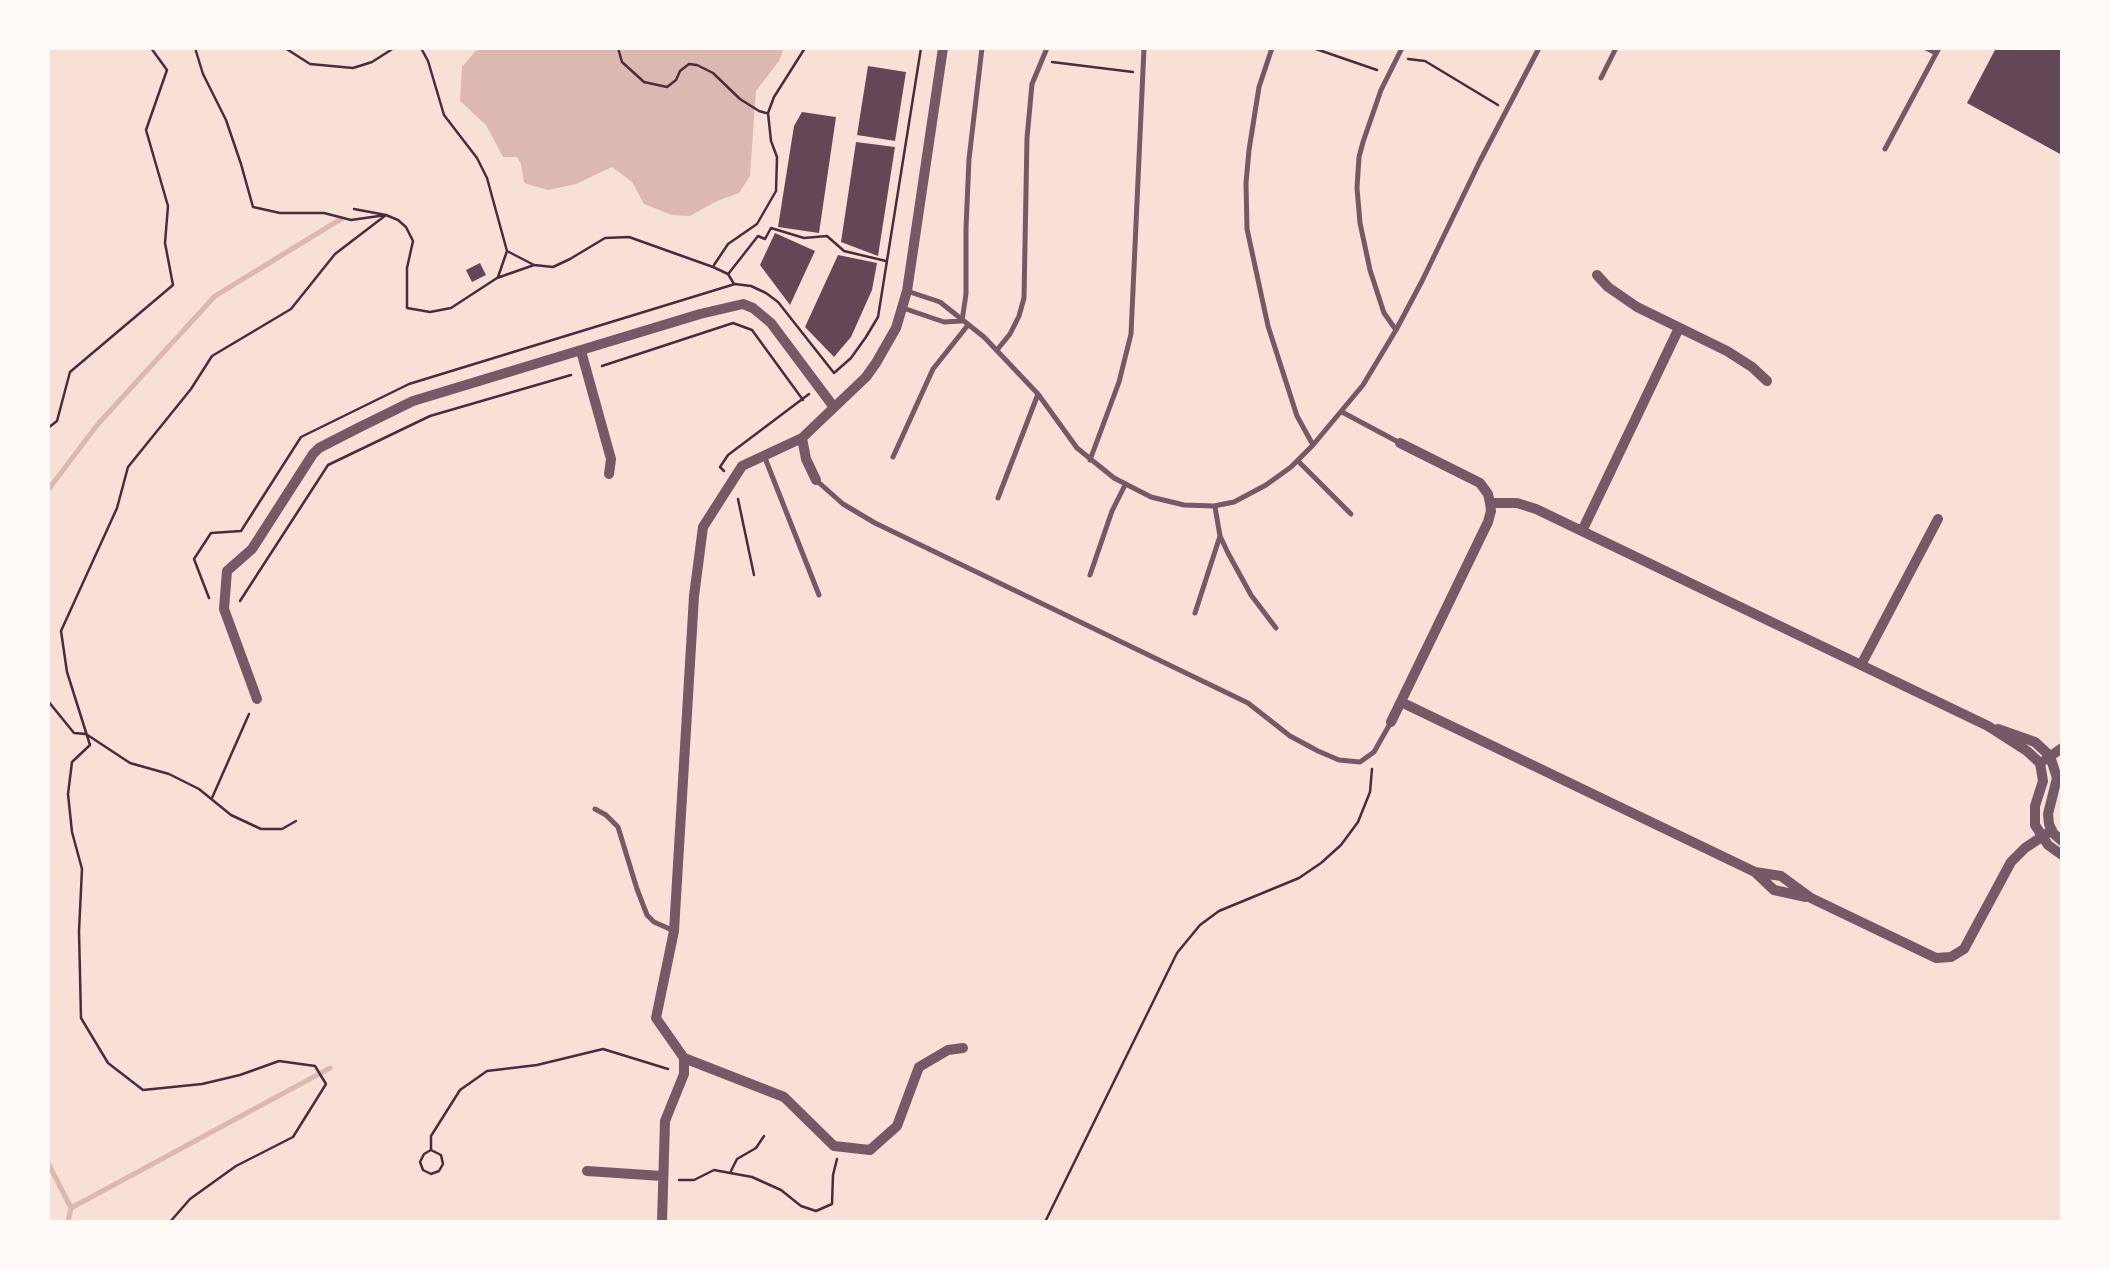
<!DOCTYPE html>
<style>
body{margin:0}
#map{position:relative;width:2110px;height:1270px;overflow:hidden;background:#f7e1d7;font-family:Barlow,sans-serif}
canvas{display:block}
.frame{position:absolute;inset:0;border:50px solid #fffaf5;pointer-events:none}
</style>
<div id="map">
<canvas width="2110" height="1270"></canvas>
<div class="frame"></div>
</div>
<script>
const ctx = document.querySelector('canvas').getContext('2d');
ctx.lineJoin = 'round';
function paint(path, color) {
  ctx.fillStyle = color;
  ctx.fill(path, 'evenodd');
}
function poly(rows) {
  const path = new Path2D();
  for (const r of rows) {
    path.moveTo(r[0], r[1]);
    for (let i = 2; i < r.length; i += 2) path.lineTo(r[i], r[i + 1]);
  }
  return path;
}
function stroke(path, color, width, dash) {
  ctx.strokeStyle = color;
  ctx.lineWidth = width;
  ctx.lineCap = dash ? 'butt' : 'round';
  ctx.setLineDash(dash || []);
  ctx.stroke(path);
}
paint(poly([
 [478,48,784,48,779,61,756,91,750,176,739,193,717,201,690,216,672,215,644,204,632,182,612,167,576,184,548,190,524,183,521,164,517,157,503,157,486,125,460,101,462,67]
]), '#dcb8b0');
stroke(poly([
 [48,490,98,424,215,296,341,219],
 [48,1163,71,1208,68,1222],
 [71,1208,330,1068]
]), '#dcb8b0', 5);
paint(poly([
 [1996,48,2058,48,2062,50,2062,155,1967,103],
 [868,66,906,72,895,141,857,135],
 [802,112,836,117,819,233,778,227,794,126],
 [856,142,895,147,878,256,841,242],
 [775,233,815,251,790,305,760,265],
 [838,255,877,263,872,290,851,337,834,357,805,327],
 [480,263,486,275,472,282,466,270]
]), '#644757');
stroke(poly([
 [285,48,310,64,353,68,372,62,394,48],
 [421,48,428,61,444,115,477,158,487,178,507,251],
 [618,48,622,62,644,82,667,87,676,80,680,71,689,64,697,65,713,73,740,99,759,111,766,113],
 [1313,48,1377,70],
 [1408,59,1425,61,1498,105],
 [1052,62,1133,72],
 [354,209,386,215,398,220,406,227,413,241,407,268,407,308,430,312,451,308,497,278,534,265,553,267,570,259,605,238,629,237,713,267,728,274,734,284],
 [714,265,728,244,757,224,776,191,777,157,771,141,768,113,774,97,805,48],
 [729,273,758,236,765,239,771,228,804,238,827,236,844,251,886,261],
 [498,277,507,251,534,265],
 [602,366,733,323,752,330,803,400],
 [834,373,851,358,866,337,878,317,921,48],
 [48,428,57,421,70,372,173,285,165,243,168,206,146,130,167,70,151,48],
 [724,471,720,467,728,455,809,394],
 [738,499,754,575],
 [209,598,194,559,211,533,241,531,301,437,409,384,735,284,751,286,766,293,778,302,834,373],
 [240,601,328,465,430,416,571,375],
 [48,701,74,733,86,734,130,763,169,774,199,789,231,815,261,829,282,829,296,821],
 [212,798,249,714],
 [431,1150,441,1155,443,1164,439,1171,431,1174,423,1170,420,1162,424,1154,431,1150,431,1136,460,1090,487,1071,537,1065,603,1049,668,1069],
 [731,1171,737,1159,756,1148,764,1136],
 [679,1180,694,1180,714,1170,752,1177,781,1190,801,1206,816,1211,832,1204,833,1175,837,1159],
 [170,1222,190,1199,236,1166,293,1137,326,1084,315,1066,279,1061,240,1075,202,1084,143,1090,108,1063,81,1018,79,931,82,869,72,832,68,794,72,762,90,745,67,672,61,631,117,508,128,467,191,389,212,356,291,309,335,254,386,215,351,220,324,213,280,213,253,207,241,164,226,120,203,74,195,48],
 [1045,1222,1177,953,1200,925,1219,911,1299,878,1321,863,1341,845,1358,822,1370,792,1372,769]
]), '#4a2c40', 2.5);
stroke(poly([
 [1272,48,1259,87,1249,150,1246,183,1247,229,1268,326,1297,416,1313,445],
 [1926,48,1936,53],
 [1601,78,1616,48],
 [1885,149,1939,48],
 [907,291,940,302,984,337,1038,394,1077,448,1114,478,1151,497,1184,505,1214,506,1234,502,1266,485,1291,467,1313,445,1363,385,1396,330,1422,281,1480,161,1539,48],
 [903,308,944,322,962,321],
 [962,321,966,294,966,228,969,159,982,48],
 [1396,330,1384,313,1370,270,1360,223,1357,188,1359,157,1363,142,1381,90,1402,48],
 [997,350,1010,334,1019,316,1024,298,1027,138,1032,84,1047,48],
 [1342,412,1400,443],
 [893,457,933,369,968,325],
 [765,458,819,595],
 [1090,460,1119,382,1131,334,1144,48],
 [1298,461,1351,514],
 [816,480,843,504,875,523,1248,703,1290,736,1318,751,1339,760,1360,762,1374,752,1391,722],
 [998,498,1038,394],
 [1215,507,1220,536,1228,553,1251,595,1276,628],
 [1090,575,1112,511,1125,485],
 [1195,613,1220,536],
 [595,809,606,815,618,827,637,889,647,915,654,922,672,930]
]), '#755966', 5);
stroke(poly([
 [1597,275,1608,287,1637,307,1727,351,1752,367,1767,381],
 [581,351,611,459,609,474],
 [802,438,866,377,876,363,896,328,907,291,943,48],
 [1400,443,1480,483,1488,494,1490,503,1517,503,1536,509,1988,726,2027,751,2040,763,2043,781,2035,806,2035,825,2048,845,2062,855],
 [1582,531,1679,328],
 [1861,665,1938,519],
 [257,699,224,609,227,571,252,549,313,454,319,448,358,428,413,401,700,314,743,304,753,308,771,323,833,406],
 [1401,702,1755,872,1781,876,1811,898,1936,958,1951,957,1964,949,2011,862,2025,848,2052,830],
 [1391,722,1488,522,1491,511,1490,503],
 [1998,729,2035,742,2050,756,2057,778,2048,814,2049,824,2053,833,2062,841],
 [2045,760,2062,748],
 [1756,873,1774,890,1806,897],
 [684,1058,656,1018,674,931,694,596,703,527,742,466,802,438,806,459,816,480],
 [684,1058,784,1097,834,1146,870,1150,897,1126,919,1067,948,1050,963,1048],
 [587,1171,662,1176],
 [662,1222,665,1121,684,1074,684,1058]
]), '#755966', 10);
</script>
